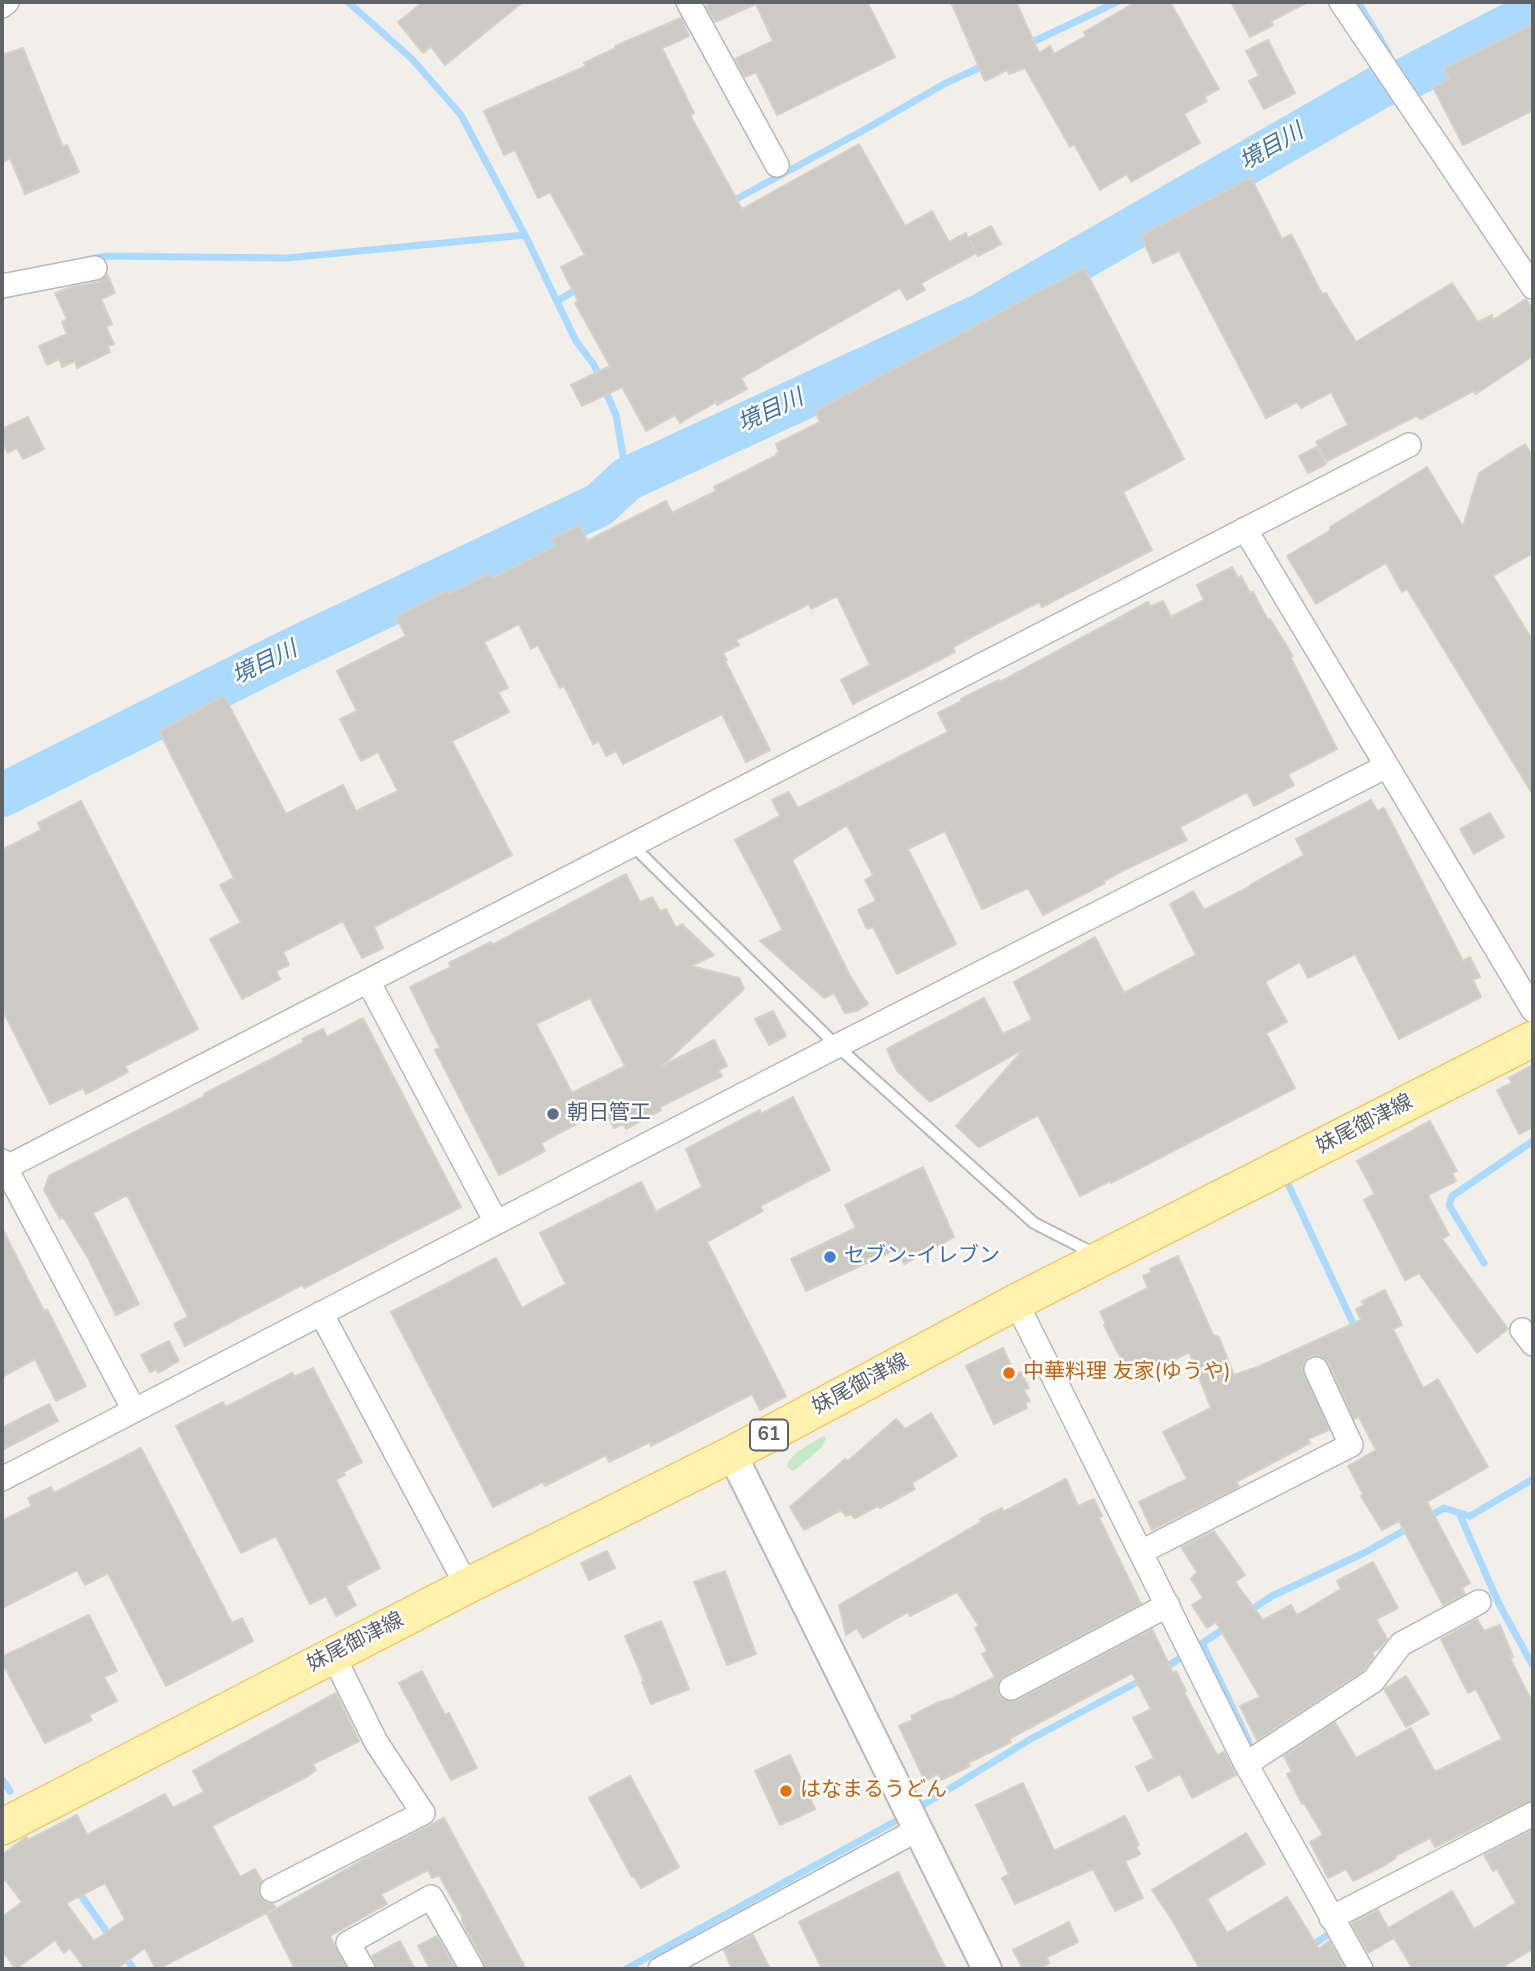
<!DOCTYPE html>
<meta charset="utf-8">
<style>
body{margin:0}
#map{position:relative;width:1535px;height:1971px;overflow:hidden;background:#f1efe8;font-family:"Nunito Sans",sans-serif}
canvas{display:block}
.frame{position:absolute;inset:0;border:4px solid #5f6368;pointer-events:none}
</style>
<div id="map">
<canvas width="1535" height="1971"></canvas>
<div class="frame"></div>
</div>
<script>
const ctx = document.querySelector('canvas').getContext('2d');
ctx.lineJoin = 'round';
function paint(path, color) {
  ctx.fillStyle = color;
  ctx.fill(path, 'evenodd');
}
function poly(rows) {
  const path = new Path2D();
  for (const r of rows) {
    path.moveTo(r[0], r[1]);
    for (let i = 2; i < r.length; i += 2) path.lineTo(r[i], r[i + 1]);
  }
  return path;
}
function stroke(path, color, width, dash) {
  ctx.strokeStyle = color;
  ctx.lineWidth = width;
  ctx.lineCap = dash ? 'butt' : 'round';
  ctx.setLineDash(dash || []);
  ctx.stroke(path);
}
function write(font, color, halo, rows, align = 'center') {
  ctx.font = font + ' "Nunito Sans","Noto Sans JP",sans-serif';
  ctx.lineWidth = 5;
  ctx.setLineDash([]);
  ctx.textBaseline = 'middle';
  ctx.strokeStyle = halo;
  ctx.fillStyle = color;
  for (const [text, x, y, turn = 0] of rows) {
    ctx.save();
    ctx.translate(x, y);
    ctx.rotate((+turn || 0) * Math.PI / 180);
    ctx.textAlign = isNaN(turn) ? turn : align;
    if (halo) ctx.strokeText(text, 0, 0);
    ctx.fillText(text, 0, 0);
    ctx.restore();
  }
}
paint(poly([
 [823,1436,826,1438,822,1447,796,1469,793,1471,787,1467,788,1462,797,1452]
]), '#c5e8c5');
stroke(poly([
 [348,2,412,59,461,115,525,235,576,341,594,365,616,415,627,479],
 [1358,2,1388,52],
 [1026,45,1117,2],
 [729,203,864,130,944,84,987,64],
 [90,259,107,256,287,258,525,235],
 [557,301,579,288],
 [1289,1186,1357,1332],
 [1484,1263,1449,1205,1452,1196,1533,1141],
 [1459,1513,1499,1604,1533,1666],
 [1425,1519,1444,1508,1470,1516,1533,1479],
 [1246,1613,1272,1596,1366,1552,1412,1526],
 [1202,1643,1254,1753],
 [1162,1670,1228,1626],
 [2,1779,10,1791],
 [915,1810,1029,1740,1145,1678],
 [75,1887,111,1938],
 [1309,1948,1334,1930],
 [122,1953,134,1969],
 [626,1969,905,1816]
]), '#aadaff', 7);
stroke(poly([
 [2,795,292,650,599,505,627,479,982,315,1381,86,1404,80,1533,13]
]), '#aadaff', 44);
const building = poly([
 [423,2,523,2,445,65,431,47,423,53,398,22,423,2],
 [716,2,867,2,895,57,777,115,756,72,745,77,735,59,773,41,756,4,715,22,706,6,716,2],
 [951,2,1016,2,1039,53,1050,46,1054,54,1086,36,1084,32,1136,2,1170,2,1219,89,1204,97,1207,101,1184,114,1200,143,1131,182,1127,174,1100,190,1074,144,1070,147,1025,68,1009,74,1007,70,985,81,951,2],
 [1231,2,1308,2,1271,21,1273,25,1250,37,1231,2],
 [681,18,689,36,662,48,694,113,690,115,742,209,859,144,905,226,932,211,949,242,966,233,968,238,991,226,1001,244,978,256,970,241,976,253,921,283,925,290,907,300,900,288,741,378,747,389,717,405,716,402,680,423,675,415,646,431,622,387,582,406,571,385,610,366,575,303,578,301,561,267,585,255,550,192,538,198,515,150,504,155,484,111,586,66,584,63,616,48,615,46,681,18],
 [1533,24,1533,110,1463,145,1433,87,1449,80,1443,69,1533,24],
 [1268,40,1295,93,1264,109,1249,81,1259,76,1246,51,1268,40],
 [23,48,63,147,67,145,79,172,25,194,10,158,2,163,2,55,23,48],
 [1251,178,1282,239,1291,234,1322,294,1326,293,1356,342,1452,283,1478,322,1492,315,1493,320,1526,299,1533,310,1533,356,1476,394,1473,391,1421,419,1416,416,1327,461,1316,442,1348,425,1331,392,1301,408,1297,402,1266,418,1179,251,1153,263,1141,235,1251,178],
 [1084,268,1184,459,1123,492,1152,550,1042,607,1039,602,996,624,953,647,955,652,853,704,841,680,870,665,837,596,811,609,809,604,736,640,739,645,723,653,727,660,725,661,770,750,746,762,722,714,623,764,616,751,606,756,599,741,593,744,564,686,560,688,538,645,531,649,519,624,484,642,508,688,498,692,509,712,452,741,512,855,374,927,383,948,362,958,343,921,283,952,289,965,276,971,280,979,242,999,210,939,241,923,220,885,234,878,159,731,224,696,286,814,343,785,356,811,398,791,378,752,361,761,340,719,357,711,337,671,406,636,396,617,447,590,449,594,490,573,493,578,556,546,552,539,580,525,587,541,666,501,672,513,716,491,714,487,777,455,776,453,779,452,776,444,820,422,815,411,1084,268],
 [107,274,115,293,101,299,112,324,106,327,114,344,108,346,110,352,77,368,75,361,62,367,59,359,47,365,39,346,67,334,62,322,67,319,55,293,68,288,98,282,107,274],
 [28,417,44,449,23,459,17,448,8,453,2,441,2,429,28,417],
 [1525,444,1533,458,1533,553,1493,576,1533,641,1533,795,1407,589,1402,592,1386,563,1316,604,1287,556,1331,530,1330,527,1427,467,1463,527,1479,473,1525,444],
 [1317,447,1326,464,1308,473,1299,456,1317,447],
 [1232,567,1238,578,1241,576,1250,593,1253,592,1268,620,1270,619,1293,656,1291,658,1337,749,1288,774,1294,785,1254,806,1247,792,1180,827,1187,840,1124,870,1104,881,1105,883,1043,915,1028,888,982,909,945,831,908,849,956,944,897,974,873,927,867,929,858,910,876,901,865,880,873,875,847,825,792,860,850,976,868,1004,857,1011,845,1013,834,993,824,998,760,941,783,930,735,840,780,816,772,800,789,792,798,808,948,732,938,713,962,701,961,699,999,680,1000,682,1148,602,1150,607,1163,601,1171,617,1204,600,1197,585,1232,567],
 [1371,800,1377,811,1384,808,1463,961,1470,957,1480,977,1473,980,1481,997,1399,1039,1355,954,1308,978,1300,962,1265,982,1287,1022,1266,1033,1295,1088,1111,1183,1110,1181,1080,1196,1038,1115,979,1147,956,1126,1024,1049,930,1102,897,1071,887,1049,984,998,1003,1034,1032,1020,1014,982,1095,937,1124,993,1196,955,1170,904,1193,891,1204,910,1251,886,1250,885,1304,855,1296,839,1371,800],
 [81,801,198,1029,125,1066,128,1072,86,1094,83,1088,50,1104,2,1009,2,850,41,830,38,823,81,801],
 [1490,813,1504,837,1474,854,1460,829,1490,813],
 [626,874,640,902,652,897,660,911,666,909,676,928,682,924,714,955,691,966,739,978,744,989,662,1066,714,1040,727,1066,719,1070,722,1076,660,1107,661,1110,626,1129,623,1124,614,1128,604,1109,541,1143,545,1151,499,1175,435,1050,440,1048,410,987,451,967,449,963,491,942,492,945,626,874],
 [590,998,625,1066,572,1093,536,1024,590,998],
 [773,1011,786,1036,769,1045,755,1019,773,1011],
 [363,1018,461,1207,304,1288,302,1285,185,1346,174,1324,188,1317,127,1195,93,1213,139,1304,116,1315,88,1258,63,1217,60,1219,44,1190,49,1176,205,1096,204,1094,304,1042,302,1039,323,1029,327,1037,363,1018],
 [1533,1065,1533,1127,1519,1134,1497,1090,1512,1083,1509,1078,1533,1065],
 [793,1097,830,1170,760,1206,763,1211,707,1242,786,1396,760,1410,752,1394,651,1446,650,1442,609,1462,606,1455,545,1486,543,1482,493,1507,391,1312,496,1258,522,1308,566,1284,540,1233,641,1182,656,1212,702,1187,686,1149,760,1110,761,1114,793,1097],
 [1430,1121,1457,1171,1452,1173,1456,1181,1428,1195,1449,1235,1442,1239,1508,1329,1477,1353,1419,1273,1405,1280,1364,1200,1375,1194,1357,1161,1430,1121],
 [923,1167,954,1237,904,1264,897,1249,806,1291,791,1259,856,1228,845,1205,923,1167],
 [2,1228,44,1311,47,1309,86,1386,56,1401,35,1359,2,1377,2,1228],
 [1178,1256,1213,1335,1219,1337,1234,1375,1260,1366,1361,1320,1356,1309,1364,1305,1362,1301,1385,1290,1402,1325,1393,1329,1423,1388,1438,1379,1488,1467,1427,1502,1470,1583,1462,1588,1465,1594,1443,1605,1399,1521,1382,1530,1361,1496,1363,1494,1348,1466,1376,1450,1359,1417,1354,1419,1329,1363,1318,1355,1311,1356,1305,1360,1302,1368,1329,1430,1308,1439,1310,1443,1236,1482,1239,1487,1152,1530,1139,1502,1187,1479,1163,1432,1211,1408,1189,1352,1138,1380,1133,1370,1128,1373,1104,1325,1106,1324,1100,1312,1148,1288,1143,1276,1152,1272,1150,1269,1178,1256],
 [169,1341,179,1361,158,1373,156,1369,150,1372,141,1355,169,1341],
 [1003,1348,1015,1375,1021,1372,1029,1388,1024,1390,1030,1401,1025,1403,1027,1408,994,1424,966,1366,1003,1348],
 [313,1368,362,1462,343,1472,345,1475,336,1480,380,1568,346,1586,356,1605,336,1616,326,1596,310,1604,276,1536,241,1553,176,1426,223,1402,226,1407,292,1373,294,1377,313,1368],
 [49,1404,58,1421,2,1450,2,1428,49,1404],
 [931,1413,957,1456,912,1483,915,1489,880,1508,878,1506,855,1518,851,1514,846,1516,841,1510,804,1530,790,1507,845,1459,848,1461,896,1419,905,1429,931,1413],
 [141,1448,232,1623,242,1618,253,1641,166,1686,108,1573,85,1585,77,1570,2,1608,2,1521,32,1506,28,1498,51,1487,54,1493,141,1448],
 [1066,1479,1078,1506,1094,1499,1102,1516,1099,1518,1141,1604,1004,1676,999,1681,998,1694,1004,1700,1018,1700,1152,1629,1173,1673,1176,1671,1186,1691,1184,1692,1217,1755,1224,1752,1236,1775,1192,1798,1180,1774,1148,1791,1136,1767,1154,1758,1133,1718,1151,1709,1132,1673,1009,1739,1011,1742,968,1763,970,1766,941,1780,938,1774,925,1781,899,1726,913,1720,911,1716,939,1702,951,1699,995,1677,982,1654,987,1651,975,1628,979,1626,957,1592,910,1616,908,1612,863,1638,857,1628,846,1635,839,1605,981,1522,980,1519,1002,1508,1003,1512,1066,1479],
 [1214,1531,1245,1575,1235,1582,1263,1620,1291,1605,1297,1615,1341,1589,1337,1581,1373,1562,1398,1608,1376,1619,1387,1639,1380,1648,1372,1653,1374,1657,1363,1671,1257,1740,1240,1706,1260,1697,1216,1622,1207,1628,1192,1605,1203,1598,1191,1579,1197,1572,1181,1547,1214,1531],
 [607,1551,615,1568,589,1580,581,1563,607,1551],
 [725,1571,756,1654,727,1665,694,1582,725,1571],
 [89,1615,117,1671,104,1677,117,1701,89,1715,92,1720,45,1743,2,1662,2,1657,89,1615],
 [1477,1619,1484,1631,1500,1625,1513,1657,1510,1658,1533,1704,1533,1800,1435,1847,1430,1838,1395,1856,1396,1858,1385,1865,1353,1881,1346,1869,1328,1878,1310,1842,1323,1835,1304,1803,1302,1804,1287,1774,1292,1772,1284,1756,1335,1722,1356,1758,1411,1728,1435,1772,1502,1739,1476,1689,1468,1693,1441,1639,1477,1619],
 [661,1621,689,1689,651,1704,642,1682,644,1681,625,1636,661,1621],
 [422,1671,445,1715,449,1713,477,1768,451,1780,399,1683,422,1671],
 [1406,1676,1429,1714,1406,1727,1384,1689,1406,1676],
 [336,1693,359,1741,313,1764,316,1770,308,1776,212,1826,240,1877,255,1869,262,1881,258,1889,260,1897,265,1902,273,1904,276,1908,158,1969,156,1969,145,1948,116,1969,85,1969,70,1948,64,1953,55,1940,16,1969,2,1951,2,1917,22,1902,2,1876,2,1855,26,1837,28,1840,77,1815,87,1835,165,1794,173,1808,204,1792,193,1771,336,1693],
 [105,1883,125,1919,94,1941,66,1903,105,1883],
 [790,1755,815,1809,780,1825,755,1771,790,1755],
 [630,1776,679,1867,641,1888,634,1876,632,1877,589,1798,630,1776],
 [1023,1783,1054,1851,1125,1816,1139,1845,1136,1847,1140,1854,1125,1861,1143,1898,1115,1911,1093,1869,1015,1904,1002,1878,1009,1874,976,1805,1023,1783],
 [444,1818,526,1969,486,1969,484,1962,462,1922,462,1916,439,1875,432,1878,428,1870,381,1894,387,1904,330,1936,347,1969,295,1969,267,1914,364,1859,444,1818],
 [1530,1831,1533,1837,1533,1949,1499,1969,1413,1969,1391,1933,1394,1938,1368,1953,1352,1925,1353,1922,1378,1910,1388,1928,1452,1891,1474,1929,1516,1903,1497,1869,1493,1871,1484,1855,1530,1831],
 [1246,1833,1265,1864,1207,1899,1227,1933,1287,1897,1319,1949,1329,1941,1344,1967,1340,1969,1200,1969,1172,1920,1152,1890,1246,1833],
 [898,1872,946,1969,822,1969,799,1922,898,1872],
 [1069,1922,1078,1942,1047,1957,1049,1963,1038,1969,1023,1969,1013,1950,1069,1922],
 [753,1935,770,1969,732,1969,724,1950,753,1935],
 [437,1936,456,1969,430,1969,418,1946,437,1936],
 [400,1941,415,1969,377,1969,372,1956,400,1941]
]);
paint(building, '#cccac5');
stroke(building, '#d6d1c6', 2);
const service = poly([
 [632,845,837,1046,1034,1223,1095,1254]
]);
const minor = poly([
 [688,2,777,165],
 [1341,2,1533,287],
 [2,6,7,2],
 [2,286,95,268],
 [1245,529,1533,1010],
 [368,981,496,1222],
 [2,1161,134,1410],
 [5,1168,1409,445],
 [1016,1302,1246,1764,1361,1969],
 [321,1313,467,1586],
 [1522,1330,1533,1344],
 [2,1479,837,1046,1387,766],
 [1141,1552,1351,1445,1316,1369],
 [1011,1688,1168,1605],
 [1246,1764,1373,1681,1401,1644,1479,1602],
 [272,1890,423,1813,376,1742,333,1655],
 [1331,1918,1533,1814],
 [363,1969,348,1943,431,1897,472,1969],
 [660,1969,917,1830]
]);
const tertiary = poly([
 [732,1454,987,1969]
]);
const primary = poly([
 [2,1827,467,1586,732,1454,1016,1302,1533,1039]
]);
stroke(service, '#b5b8bc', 14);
stroke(minor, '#b5b8bc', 26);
stroke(tertiary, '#b5b8bc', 32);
stroke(primary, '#f2c960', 38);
stroke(service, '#fff', 10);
stroke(minor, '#fff', 23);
stroke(tertiary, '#fff', 28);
stroke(primary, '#fff2af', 35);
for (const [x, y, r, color] of [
 [553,1114,7,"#5c6f8a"],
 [830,1257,7,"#3f7fe0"],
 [1009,1373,7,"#e8710a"],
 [786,1791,7,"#e8710a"]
]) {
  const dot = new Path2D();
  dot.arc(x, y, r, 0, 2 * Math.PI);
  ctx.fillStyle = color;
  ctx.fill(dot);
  stroke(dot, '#fff', 2.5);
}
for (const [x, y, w] of [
 [769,1435,38]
]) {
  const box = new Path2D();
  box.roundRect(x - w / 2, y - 15.5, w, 31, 5);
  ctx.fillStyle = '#fff';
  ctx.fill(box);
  stroke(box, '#5f6368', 2);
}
write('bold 19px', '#5f6368', null, [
 ["61",769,1435]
]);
write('21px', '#4e5e75', '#fff', [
 ["朝日管工",567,1114]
], 'left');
write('21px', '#5f6368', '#fff', [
 ["妹尾御津線",1365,1125,-27],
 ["妹尾御津線",861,1385,-28],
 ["妹尾御津線",356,1643,-27]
]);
write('21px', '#366cbe', '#fff', [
 ["セブン-イレブン",844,1257]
], 'left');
write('21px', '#c56008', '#fff', [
 ["中華料理 友家(ゆうや)",1023,1373],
 ["はなまるうどん",800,1791]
], 'left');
write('italic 23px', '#4174aa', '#fff', [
 ["境目川",1272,148,-30],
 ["境目川",771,412,-25],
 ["境目川",265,664,-26]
]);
</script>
